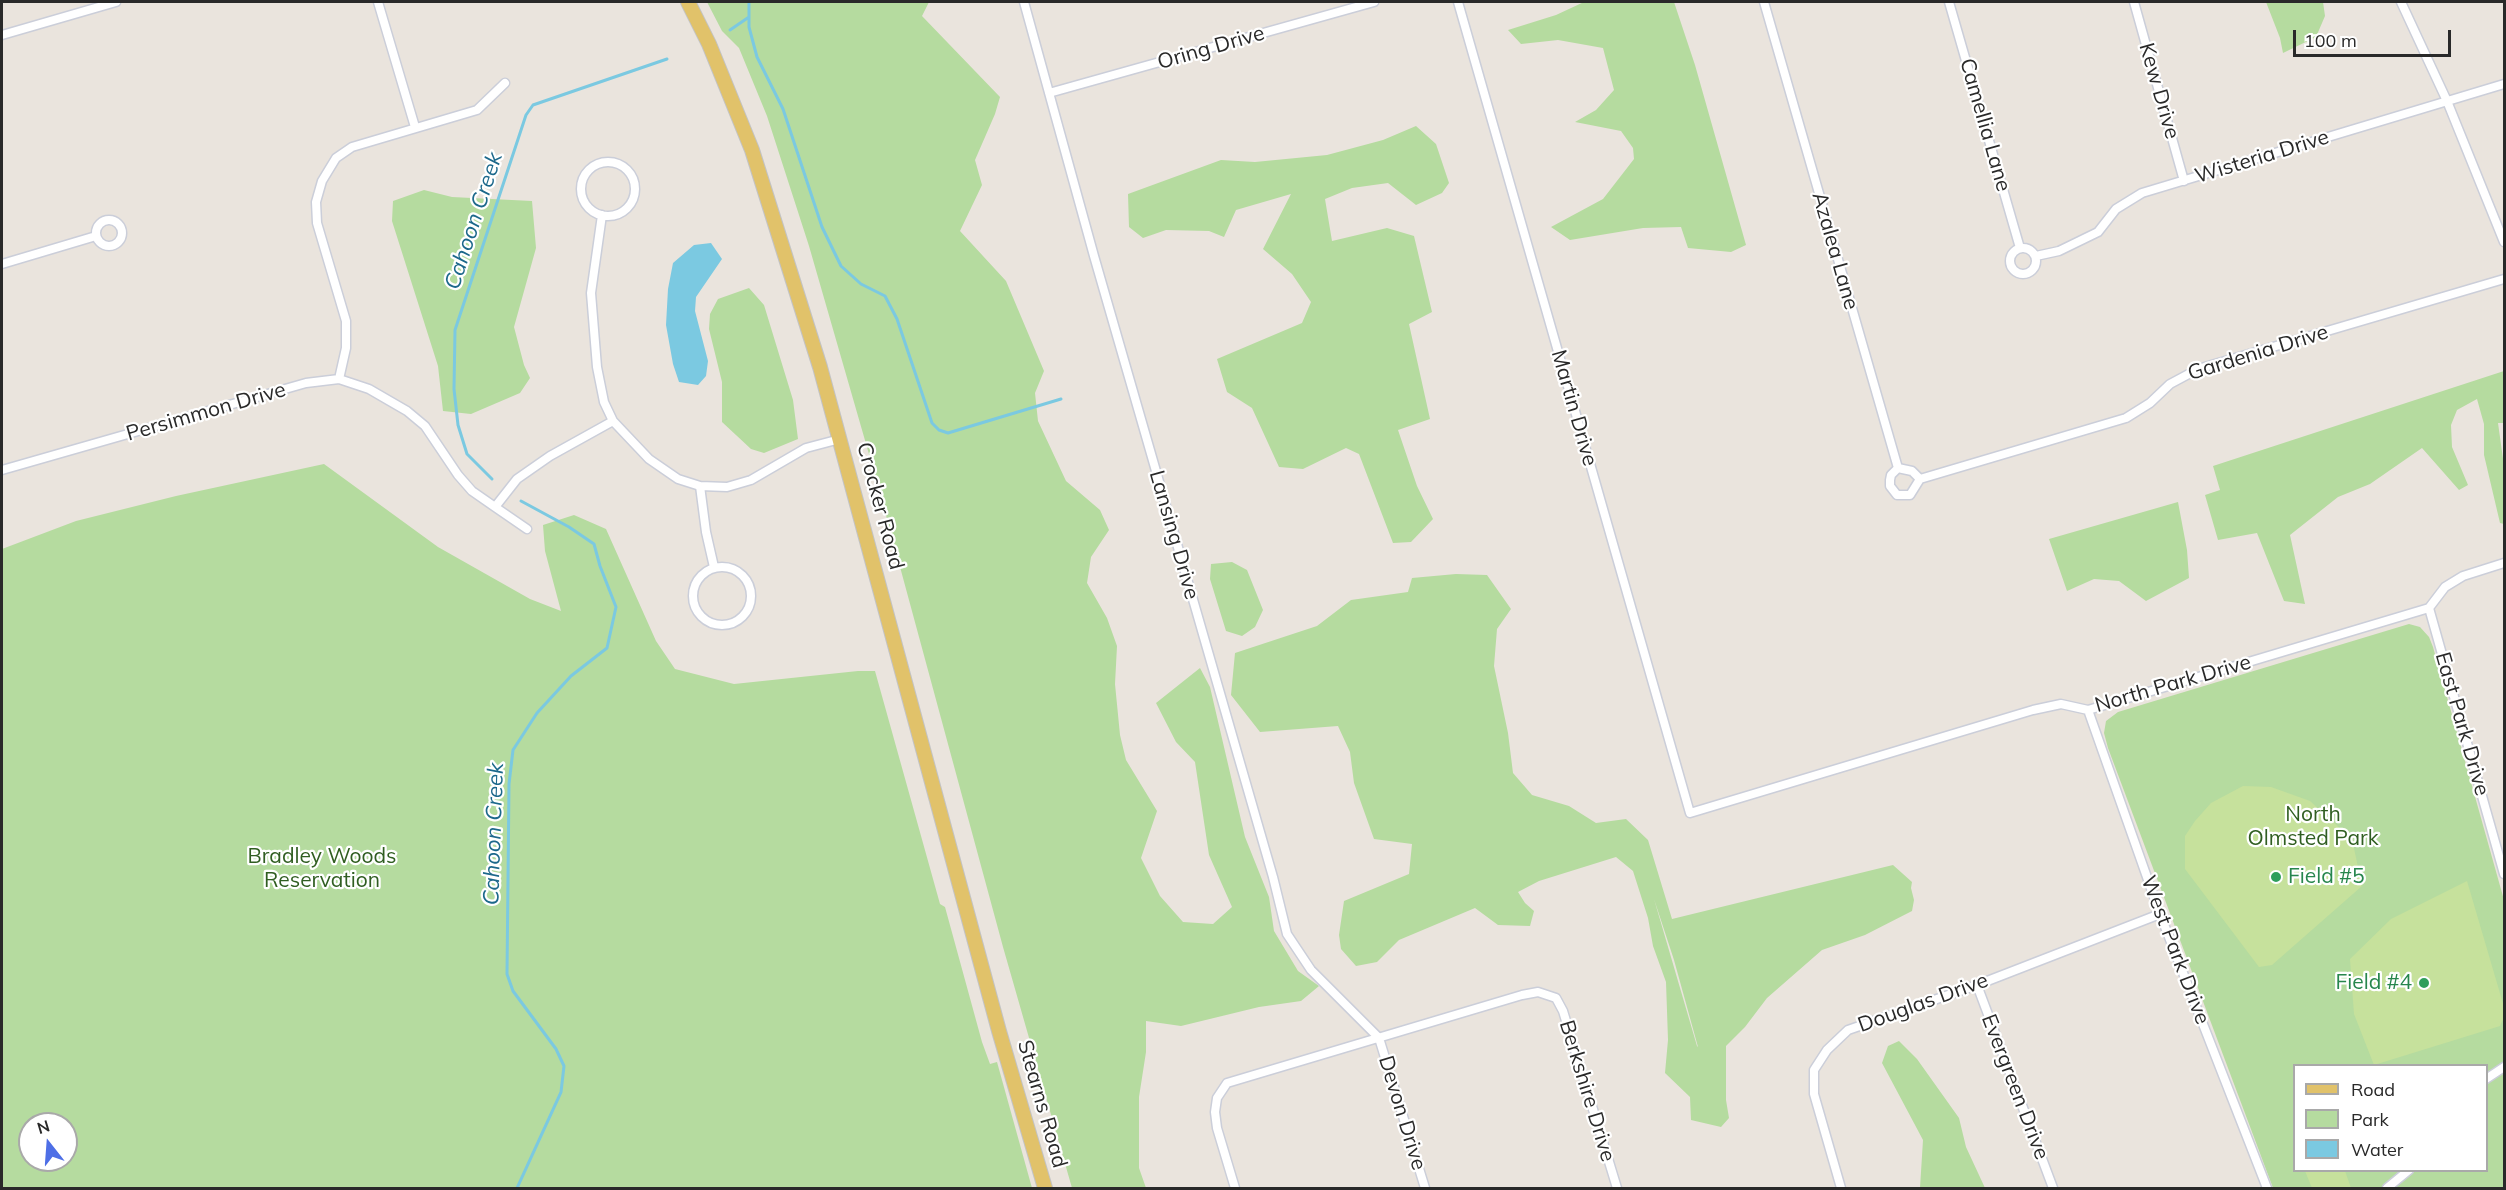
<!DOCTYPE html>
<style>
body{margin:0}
#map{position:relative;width:2506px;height:1190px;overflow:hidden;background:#eae4dd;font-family:Mulish,sans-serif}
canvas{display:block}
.frame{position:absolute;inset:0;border:3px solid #292929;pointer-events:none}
.legend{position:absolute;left:2293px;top:1064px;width:195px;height:108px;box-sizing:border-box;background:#fff;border:2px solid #a9a9a9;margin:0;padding:8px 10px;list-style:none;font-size:18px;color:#292929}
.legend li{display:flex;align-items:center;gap:12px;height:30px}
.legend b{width:30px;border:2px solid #a9a9a9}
.north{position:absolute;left:18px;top:1112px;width:60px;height:60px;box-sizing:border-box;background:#fff;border:2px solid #a9a9a9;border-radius:50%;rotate:343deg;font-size:16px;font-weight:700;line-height:24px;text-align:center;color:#292929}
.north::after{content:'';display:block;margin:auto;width:21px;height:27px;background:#4e6fe6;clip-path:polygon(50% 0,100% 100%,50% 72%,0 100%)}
.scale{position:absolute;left:2293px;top:30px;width:158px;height:27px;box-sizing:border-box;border:3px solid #292929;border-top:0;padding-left:8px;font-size:18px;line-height:21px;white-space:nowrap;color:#292929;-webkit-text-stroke:4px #fff;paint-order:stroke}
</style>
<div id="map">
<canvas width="2506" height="1190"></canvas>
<div class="frame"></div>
<ul class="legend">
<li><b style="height:8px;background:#e1c26a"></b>Road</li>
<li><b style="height:16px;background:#b5db9f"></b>Park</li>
<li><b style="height:16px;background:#7bc9e1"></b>Water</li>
</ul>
<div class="north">N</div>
<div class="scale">100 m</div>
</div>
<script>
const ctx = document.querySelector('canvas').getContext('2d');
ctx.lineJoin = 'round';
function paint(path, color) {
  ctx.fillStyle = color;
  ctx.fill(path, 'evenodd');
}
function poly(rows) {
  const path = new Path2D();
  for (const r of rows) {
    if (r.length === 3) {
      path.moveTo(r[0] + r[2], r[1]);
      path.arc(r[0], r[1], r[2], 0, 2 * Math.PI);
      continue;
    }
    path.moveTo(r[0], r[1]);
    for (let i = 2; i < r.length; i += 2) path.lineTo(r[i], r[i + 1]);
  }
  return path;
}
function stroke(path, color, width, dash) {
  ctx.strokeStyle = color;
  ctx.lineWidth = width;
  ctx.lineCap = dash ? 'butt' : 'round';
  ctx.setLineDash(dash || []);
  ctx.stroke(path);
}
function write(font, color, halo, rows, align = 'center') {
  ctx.font = font + ' Mulish,sans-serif';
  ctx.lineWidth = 4.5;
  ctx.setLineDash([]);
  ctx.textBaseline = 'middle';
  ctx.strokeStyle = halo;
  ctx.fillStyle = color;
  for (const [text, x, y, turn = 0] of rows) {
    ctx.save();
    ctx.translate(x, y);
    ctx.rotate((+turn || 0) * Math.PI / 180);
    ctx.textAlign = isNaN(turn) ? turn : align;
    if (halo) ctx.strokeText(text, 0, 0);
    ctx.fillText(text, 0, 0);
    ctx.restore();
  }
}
paint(poly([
 [707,2,929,2,922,16,1000,97,995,114,975,160,982,185,960,231,1006,281,1044,371,1035,393,1038,421,1066,481,1100,510,1109,530,1091,557,1087,583,1107,618,1117,646,1115,684,1120,735,1126,760,1157,811,1141,858,1160,896,1183,922,1213,924,1232,907,1209,855,1195,762,1176,742,1156,703,1200,668,1210,687,1245,837,1269,897,1274,931,1298,971,1319,986,1301,1001,1259,1007,1181,1026,1146,1021,1146,1052,1139,1097,1139,1168,1146,1188,1072,1188,1003,947,877,482,809,246,767,116,739,48,722,31],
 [1584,2,1674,2,1695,65,1746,245,1731,252,1688,248,1681,227,1643,228,1570,240,1551,227,1603,199,1634,159,1633,148,1621,131,1575,122,1596,110,1614,90,1603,48,1558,40,1521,44,1508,30,1556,15],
 [2266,2,2323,2,2325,16,2316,37,2283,53,2280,38],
 [1416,126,1436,144,1449,183,1442,193,1416,205,1388,183,1352,188,1325,199,1332,241,1387,228,1414,236,1432,312,1409,324,1430,419,1398,430,1417,486,1433,519,1411,542,1393,543,1359,454,1346,448,1303,469,1279,467,1252,408,1227,392,1217,359,1302,323,1311,302,1292,274,1263,249,1291,194,1236,210,1224,237,1209,231,1166,230,1143,238,1129,227,1128,194,1221,160,1255,162,1327,155,1383,140],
 [424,190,452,197,532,201,536,248,514,327,524,365,530,378,520,393,471,414,443,411,438,366,392,221,393,201],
 [749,288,764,305,793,400,798,439,764,453,751,449,722,422,722,382,709,329,710,314,718,299],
 [2504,371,2504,423,2498,423,2504,466,2504,524,2500,523,2484,455,2484,424,2477,399,2457,410,2451,425,2452,447,2468,485,2459,490,2422,448,2370,484,2338,497,2290,535,2305,604,2284,601,2257,533,2218,540,2205,495,2220,490,2213,466],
 [324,464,438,547,530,599,561,611,545,551,543,525,574,515,606,529,656,641,675,669,734,684,858,671,875,671,940,904,945,907,982,1042,990,1064,997,1062,1032,1188,2,1188,2,549,76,521,176,496],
 [30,1124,66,1124,66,1160,30,1160],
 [2178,502,2187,550,2189,578,2146,601,2119,581,2094,579,2067,591,2049,539],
 [1232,562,1247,570,1263,610,1255,627,1242,636,1226,631,1210,579,1211,564],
 [1456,574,1487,575,1511,609,1497,629,1494,666,1508,733,1513,773,1532,795,1569,806,1596,823,1626,819,1648,840,1672,919,1893,865,1912,882,1911,888,1914,900,1912,911,1865,935,1822,950,1767,998,1745,1027,1726,1046,1726,1100,1729,1118,1721,1127,1691,1120,1690,1097,1665,1073,1668,1040,1666,982,1653,946,1648,918,1633,871,1616,857,1539,881,1518,892,1525,903,1534,911,1530,926,1498,925,1475,908,1399,940,1377,962,1356,966,1341,949,1339,935,1344,901,1409,874,1412,844,1374,839,1354,783,1350,752,1338,726,1260,732,1231,695,1235,653,1317,626,1351,600,1408,592,1412,578],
 [1654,899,1674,960,1698,1047,1697,1046],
 [2409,624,2420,627,2429,637,2433,647,2504,900,2504,1188,2273,1188,2108,748,2104,733,2106,721,2118,712],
 [2294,1066,2486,1066,2486,1170,2294,1170],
 [1899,1041,1917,1059,1959,1118,1966,1147,1985,1188,1920,1188,1923,1140,1882,1063,1888,1046]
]), '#b5db9f');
paint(poly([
 [2243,786,2271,787,2310,801,2352,839,2362,886,2272,965,2259,967,2185,869,2185,836,2195,821,2211,803],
 [2467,881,2504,1007,2504,1017,2500,1026,2374,1065,2354,1014,2350,959,2391,919],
 [2305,1171,2345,1171,2351,1188,2312,1188]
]), '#c6e19c');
paint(poly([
 [711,243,722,259,696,297,695,311,708,361,706,376,698,385,679,382,673,364,666,325,668,289,673,263,694,245]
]), '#7bc9e1');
stroke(poly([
 [749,17,749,27,757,57,783,109,822,227,841,266,861,284,885,296,897,319,932,423,939,430,948,433,1061,399],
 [730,30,749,17,749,2],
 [492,479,467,454,458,425,454,389,455,330,526,115,533,105,667,59],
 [517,1188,561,1092,564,1066,556,1049,513,991,507,974,509,784,513,750,537,713,571,676,607,648,616,607,600,566,594,544,569,527,521,501]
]), '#7bc9e1', 3);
const minor = poly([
 [378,2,415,127],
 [1024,2,1094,256,1273,877,1287,934,1311,970,1379,1038,1425,1188],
 [1458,2,1690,813,2033,710,2061,704,2088,710,2429,608,2445,587,2463,576,2504,563],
 [1764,2,1898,468,1891,475,1890,480,1890,486,1897,495,1910,495,1920,479,2126,418,2150,403,2170,384,2198,369,2504,279],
 [1949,2,2020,248],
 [2134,2,2184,181],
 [2401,2,2447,101,2504,242],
 [2,35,116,2],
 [1049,93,1374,2],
 [608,189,27],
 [602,215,591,293,597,367,604,402,613,421,649,459,678,479,700,486,727,487,751,480,806,448,840,439],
 [109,233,13],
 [2023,261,13],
 [2036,256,2059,251,2098,232,2116,209,2142,193,2504,84],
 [2,264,96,236],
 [339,379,346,348,346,321,317,223,316,202,322,181,336,158,352,147,477,110,505,83],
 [1898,468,1912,471,1920,479],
 [2,470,306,383,339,379,369,389,407,411,425,426,458,475,472,491,495,507,517,479,550,456,613,421],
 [700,486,706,532,714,567],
 [495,507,527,529],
 [722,596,29],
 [2429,608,2504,874],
 [2088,710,2160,914,2267,1188],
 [1977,985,2053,1188],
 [2486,1079,2504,1067],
 [1235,1188,1217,1128,1215,1112,1217,1098,1227,1083,1522,995,1538,992,1556,998,1563,1011,1617,1188],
 [1841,1188,1814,1094,1814,1070,1827,1050,1848,1030,1977,985,2160,914],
 [2387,1188,2409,1170]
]);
const primary = poly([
 [688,2,709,44,752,150,820,367,999,1031,1045,1188]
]);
stroke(minor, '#cbced9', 11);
stroke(primary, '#c3c3c3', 16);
stroke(minor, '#fff', 8);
stroke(primary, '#e1c26a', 14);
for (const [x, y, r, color] of [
 [2276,877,6,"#2e9e5b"],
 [2424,983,6,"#2e9e5b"]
]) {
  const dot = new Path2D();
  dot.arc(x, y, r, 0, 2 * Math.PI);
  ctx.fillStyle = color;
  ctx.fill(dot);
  stroke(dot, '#fff', 2);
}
write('21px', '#292929', '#fff', [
 ["Oring Drive",1211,48,-16],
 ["Kew Drive",2159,91,74],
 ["Camellia Lane",1985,125,74],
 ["Wisteria Drive",2262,157,-17],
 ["Azalea Lane",1835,251,74],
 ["Gardenia Drive",2258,353,-17],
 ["Martin Drive",1574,408,74],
 ["Persimmon Drive",206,412,-16],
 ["Crocker Road",880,506,75],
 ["Lansing Drive",1174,535,74],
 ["North Park Drive",2173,684,-16],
 ["East Park Drive",2462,724,74],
 ["West Park Drive",2175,950,69],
 ["Douglas Drive",1923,1003,-20],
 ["Evergreen Drive",2015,1087,69],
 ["Berkshire Drive",1587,1091,73],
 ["Stearns Road",1042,1104,74],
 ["Devon Drive",1402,1113,73]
]);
write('21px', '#305e21', '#fff', [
 ["North",2313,815],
 ["Olmsted Park",2313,839],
 ["Bradley Woods",322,857],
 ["Reservation",322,881]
]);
write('21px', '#27864d', '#fff', [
 ["Field #5",2288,877],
 ["Field #4",2412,983,"right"]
], 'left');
write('italic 22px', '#1c688b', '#fff', [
 ["Cahoon Creek",474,221,-72],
 ["Cahoon Creek",494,834,-88]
]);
</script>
